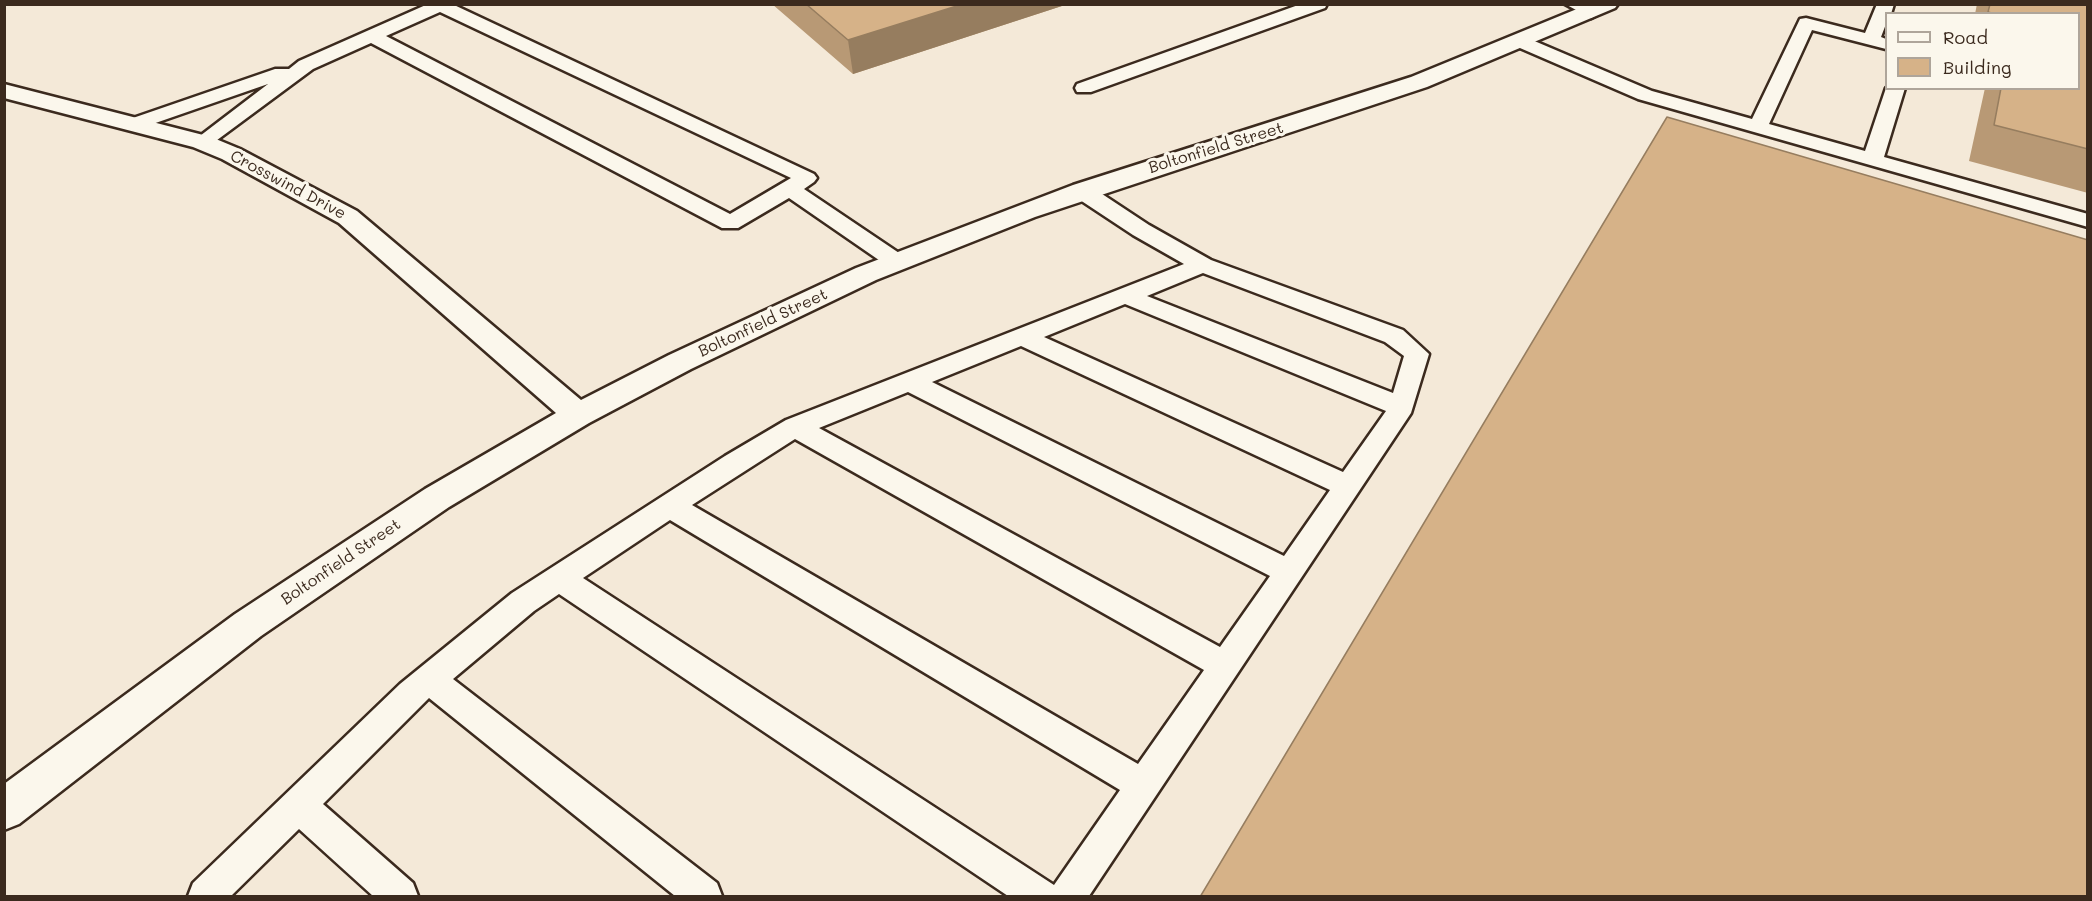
<!DOCTYPE html>
<style>
body{margin:0}
#map{position:relative;width:2092px;height:901px;overflow:hidden;background:#f4e9d8;font-family:Mali,sans-serif}
canvas{display:block}
.frame{position:absolute;inset:0;border:6px solid #3b2a1e;pointer-events:none}
.legend{position:absolute;left:1885px;top:12px;width:195px;height:78px;box-sizing:border-box;background:#fbf7ec;border:2px solid #aea59a;margin:0;padding:8px 10px;list-style:none;font-size:18px;color:#3b2a1e}
.legend li{display:flex;align-items:center;gap:12px;height:30px}
.legend b{width:30px;border:2px solid #aea59a}
</style>
<div id="map">
<canvas width="2092" height="901"></canvas>
<div class="frame"></div>
<ul class="legend">
<li><b style="height:8px;background:#fbf7ec"></b>Road</li>
<li><b style="height:16px;background:#d6b288"></b>Building</li>
</ul>
</div>
<script>
const ctx = document.querySelector('canvas').getContext('2d');
ctx.lineJoin = 'round';
function poly(rows) {
  const path = new Path2D();
  for (const r of rows) {
    path.moveTo(r[0], r[1]);
    for (let i = 2; i < r.length; i += 2) path.lineTo(r[i], r[i + 1]);
  }
  return path;
}
function stroke(path, color, width, dash) {
  ctx.strokeStyle = color;
  ctx.lineWidth = width;
  ctx.lineCap = dash ? 'butt' : 'round';
  ctx.setLineDash(dash || []);
  ctx.stroke(path);
}
function paint(path, color) {
  ctx.fillStyle = color;
  ctx.fill(path, 'evenodd');
}
function write(font, color, halo, rows, align = 'center') {
  ctx.font = font + ' Mali,sans-serif';
  ctx.lineWidth = 6;
  ctx.setLineDash([]);
  ctx.textBaseline = 'middle';
  ctx.strokeStyle = halo;
  ctx.fillStyle = color;
  for (const [text, x, y, turn = 0] of rows) {
    ctx.save();
    ctx.translate(x, y);
    ctx.rotate((+turn || 0) * Math.PI / 180);
    ctx.textAlign = isNaN(turn) ? turn : align;
    if (halo) ctx.strokeText(text, 0, 0);
    ctx.fillText(text, 0, 0);
    ctx.restore();
  }
}
const lane = poly([
 [428,4,452,4,814,174,817,178,814,182,804,189,905,257,908,262,905,267,889,267,789,198,738,228,722,228,371,43,313,69,209,146,195,146,192,142,268,84,144,127,130,127,127,123,130,119,275,69,289,69,299,61,428,4],
 [440,12,791,178,730,214,386,36,440,12],
 [1301,4,1327,4,1325,8,1091,92,1077,92,1075,88,1077,84,1301,4],
 [1565,4,1587,4,1600,13,1591,18,1565,4],
 [1877,4,1894,4,1891,14,1886,14,1886,24,1881,37,1886,39,1886,49,1812,30,1769,124,1865,151,1886,88,1905,88,1884,157,2088,214,2088,227,1638,99,1513,45,1510,41,1513,37,1525,37,1652,91,1752,119,1800,19,1806,18,1865,33,1877,4],
 [1082,185,1090,186,1149,225,1211,260,1403,330,1429,354,1411,413,1089,896,1008,896,559,594,534,611,453,679,717,883,722,896,675,896,429,698,323,804,413,883,418,896,373,896,299,829,231,896,188,896,193,883,400,684,512,593,725,456,786,420,1184,264,1133,235,1074,196,1071,191,1074,186,1082,185],
 [1203,273,1385,342,1404,356,1393,393,1147,296,1203,273],
 [1125,304,1386,411,1343,472,1044,337,1125,304],
 [1021,346,1330,490,1284,556,932,382,1021,346],
 [908,392,1270,576,1220,647,819,428,908,392],
 [795,439,1204,670,1138,764,692,505,795,439],
 [670,520,1120,790,1054,885,583,578,670,520]
]);
const street = poly([
 [1589,4,1618,4,1615,8,1427,87,1035,217,876,280,691,369,589,423,449,507,261,636,19,824,4,830,4,784,235,614,425,489,556,413,339,223,222,159,193,147,4,98,4,84,211,137,240,149,357,211,581,400,669,355,856,268,1073,185,1411,77,1589,4]
]);
stroke(lane, '#3b2a1e', 5);
stroke(street, '#3b2a1e', 5);
paint(lane, '#fbf7ec');
paint(street, '#fbf7ec');
paint(poly([
 [772,4,1068,4,853,74],
 [1977,4,2088,4,2088,193,1969,161,1985,88,2079,88,2079,14,1975,14]
]), '#b89975');
paint(poly([
 [963,4,1068,4,853,74,848,40]
]), '#967d5f');
const building = poly([
 [806,4,963,4,848,40,806,4],
 [1990,4,2088,4,2088,149,1994,125,2001,88,2079,88,2079,14,1995,14,1988,12,1990,4],
 [1667,117,2088,240,2088,897,1200,897,1667,117]
]);
paint(building, '#d6b288');
stroke(building, '#967d5f', 1.5);
write('16px', '#3b2a1e', '#fbf7ec', [
 ["Boltonfield Street",1216,148,-17],
 ["Crosswind Drive",288,185,28],
 ["Boltonfield Street",763,323,-25],
 ["Boltonfield Street",341,562,-34]
]);
</script>
